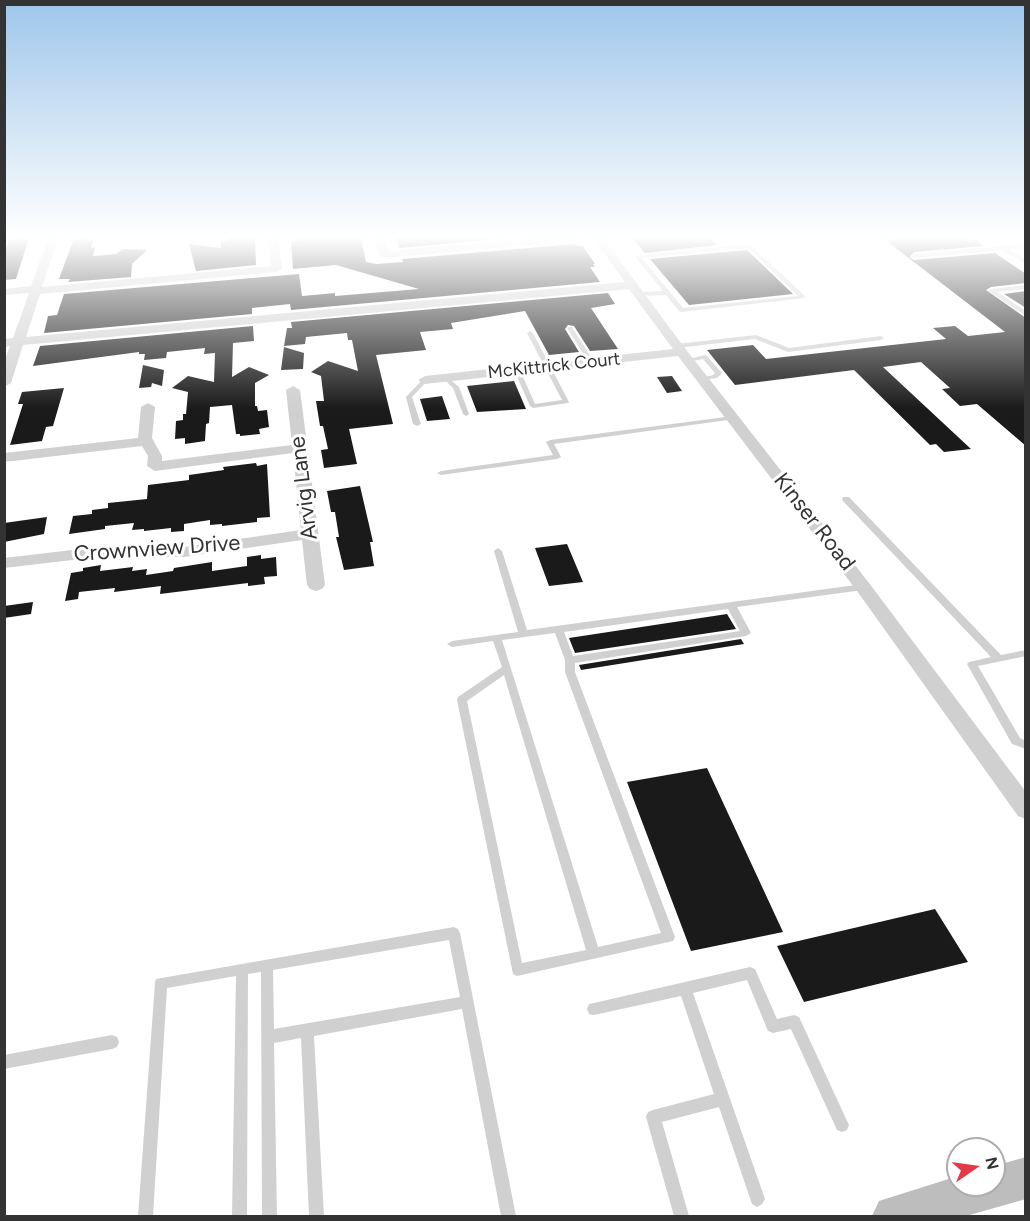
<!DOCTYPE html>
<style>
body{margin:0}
#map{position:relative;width:1030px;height:1221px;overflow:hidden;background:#fff;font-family:Figtree,sans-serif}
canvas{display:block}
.frame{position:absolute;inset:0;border:6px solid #333;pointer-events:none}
.north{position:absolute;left:946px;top:1137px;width:60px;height:60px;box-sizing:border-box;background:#fff;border:2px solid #adadad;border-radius:50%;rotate:77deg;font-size:16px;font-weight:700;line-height:24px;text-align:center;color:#333}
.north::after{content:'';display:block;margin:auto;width:21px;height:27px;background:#e63946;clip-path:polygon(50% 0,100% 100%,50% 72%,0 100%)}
</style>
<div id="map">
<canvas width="1030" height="1221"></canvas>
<div class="frame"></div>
<div class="north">N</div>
</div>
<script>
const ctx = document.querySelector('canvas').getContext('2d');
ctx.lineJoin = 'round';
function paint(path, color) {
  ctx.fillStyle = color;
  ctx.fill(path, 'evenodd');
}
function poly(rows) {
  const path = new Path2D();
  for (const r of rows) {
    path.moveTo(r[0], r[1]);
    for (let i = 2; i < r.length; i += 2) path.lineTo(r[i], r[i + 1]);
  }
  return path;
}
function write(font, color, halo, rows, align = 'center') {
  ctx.font = font + ' Figtree,sans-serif';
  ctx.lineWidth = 6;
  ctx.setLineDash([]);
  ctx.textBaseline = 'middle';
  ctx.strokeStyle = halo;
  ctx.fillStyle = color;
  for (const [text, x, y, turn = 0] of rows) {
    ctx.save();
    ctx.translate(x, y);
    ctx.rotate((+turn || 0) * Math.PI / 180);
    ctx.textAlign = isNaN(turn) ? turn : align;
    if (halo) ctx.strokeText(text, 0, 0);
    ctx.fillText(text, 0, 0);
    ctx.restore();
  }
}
paint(poly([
 [10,238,29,238,16,279,4,280,4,252],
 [74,238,94,238,91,248,95,247,93,256,116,254,123,249,147,250,132,264,131,277,68,282,70,279,59,279],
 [227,238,255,238,256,265,196,271,189,244,221,248,221,241,227,241],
 [297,238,361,238,366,262,376,264,403,262,402,259,575,244,577,246,583,246,595,264,593,264,595,267,590,267,600,282,291,310,290,304,252,308,252,314,44,333,48,316,57,315,64,294,299,274,302,296,335,293,335,296,419,289,336,265,293,269,291,242,297,241],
 [396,238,500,238,500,239,399,248],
 [632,238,710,238,717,245,645,253],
 [899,238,973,238,984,246,914,252,909,257,914,260,995,253,1026,274,1026,283,991,287,986,290,1026,318,1026,446,977,404,960,406,942,389,950,388,921,362,883,367,971,449,944,452,936,444,930,445,854,370,735,385,707,350,753,345,766,359,946,339,933,328,955,326,968,336,1005,332,884,239],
 [747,250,793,294,689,305,650,259],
 [1026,291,1026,308,1004,294],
 [608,293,615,304,591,308,618,349,590,351,574,326,568,325,565,329,579,352,549,355,525,311,451,323,453,329,420,332,426,350,376,355,393,424,349,429,357,464,324,468,321,450,328,449,323,426,320,426,316,401,324,401,321,376,311,372,328,361,358,371,352,340,348,340,347,333,306,337,305,344,284,346,287,328,292,328,291,322],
 [253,326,254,341,233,343,232,377,249,367,269,375,255,383,255,406,257,406,258,411,267,410,269,427,259,429,260,434,240,436,240,434,236,434,232,405,210,407,209,423,206,424,205,441,185,444,185,438,175,439,176,421,183,420,183,414,186,414,188,392,172,388,188,376,214,382,215,353,204,354,205,348,167,352,166,358,144,360,145,354,139,354,139,352,33,366,40,346],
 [284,347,304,353,303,369,281,370],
 [143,365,164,370,162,386,152,383,151,387,139,388],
 [672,376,682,391,667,393,657,377],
 [514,381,526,409,477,412,467,386],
 [64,388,53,426,46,427,42,441,10,445,23,404,18,404,22,392],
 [442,396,450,419,427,421,420,399],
 [256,463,257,466,267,464,270,517,257,518,257,522,222,526,222,524,210,525,210,520,184,524,184,531,171,532,171,528,144,531,144,529,132,530,134,523,105,526,105,529,69,534,73,516,92,514,92,510,108,508,108,503,147,499,148,485,189,480,189,475,224,470,223,467],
 [360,486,373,542,370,542,374,566,344,570,336,537,339,537,335,512,331,512,327,491],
 [47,517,44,534,4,542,4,523],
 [567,544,583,582,549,586,535,548],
 [261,555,261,559,276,557,277,576,264,577,265,584,248,586,248,583,160,594,161,586,114,592,115,588,79,592,78,599,65,601,71,573,83,571,83,568,101,565,100,571,133,567,132,571,147,569,146,575,173,571,174,568,212,562,212,571,247,566,247,557],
 [33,602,31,614,4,618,4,606],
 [727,614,736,629,575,653,569,638],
 [741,639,744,644,581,670,579,665],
 [707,768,783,932,691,951,627,782],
 [935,909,968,962,804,1002,777,946]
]), '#1a1a1a');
paint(poly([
 [749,244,805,296,805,298,681,312,679,311,666,295,639,296,636,294,639,292,663,291,636,258,636,256,749,244],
 [748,248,798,296,683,308,642,258,748,248],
 [1026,244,1026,248,1008,249,1026,260,1026,264,1002,250,914,258,911,256,914,254,1026,244],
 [1026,285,1026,289,997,292,1026,311,1026,316,988,291,991,289,1026,285],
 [568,327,572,327,594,362,593,363,589,363,567,328,568,327],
 [530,331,533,333,569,402,568,403,533,408,530,406,514,370,515,369,520,370,535,404,562,400,527,333,530,331],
 [756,335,789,348,881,336,884,338,881,340,788,352,755,339,677,348,674,346,677,344,756,335],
 [705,355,707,356,722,373,717,378,701,380,701,378,713,375,715,373,703,359,688,362,685,360,705,355],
 [446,376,459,387,469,414,468,415,466,416,463,414,453,388,443,378,446,376],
 [425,378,428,380,412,397,421,424,417,426,413,424,406,397,423,379,425,378],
 [733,416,735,417,735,419,554,444,561,457,557,459,441,475,437,473,441,471,553,455,546,442,550,440,733,416],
 [843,497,849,497,1001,655,1026,650,1026,656,978,666,1020,738,1026,741,1026,749,1012,744,967,664,969,662,991,657,843,501,842,499,843,497],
 [498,548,502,551,527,630,863,584,867,587,863,590,737,607,751,633,746,636,575,663,575,672,675,937,673,941,517,976,513,974,457,700,458,697,502,667,493,641,452,647,447,644,452,641,518,632,494,551,498,548],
 [728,609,740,631,573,656,564,632,728,609],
 [555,633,565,660,565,672,661,933,598,947,502,640,555,633],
 [504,675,586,950,522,963,467,701,504,675],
 [454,927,458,929,460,933,516,1216,501,1216,462,1009,314,1036,324,1216,309,1216,301,1038,274,1043,277,1216,262,1216,261,972,248,974,247,1216,232,1216,236,976,167,988,153,1216,138,1216,155,983,156,979,454,927],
 [449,940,460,997,274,1029,273,970,449,940],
 [750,967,755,969,777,1019,794,1015,799,1017,849,1125,847,1130,842,1132,837,1130,791,1029,773,1033,768,1031,747,980,693,993,765,1199,762,1204,757,1207,752,1204,719,1107,662,1122,689,1216,674,1216,646,1117,648,1112,653,1110,714,1094,681,996,594,1015,589,1014,587,1009,589,1004,594,1003,750,967],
 [112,1035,117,1037,119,1042,117,1047,112,1049,4,1069,4,1055,112,1035]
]), '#d0d0d0');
paint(poly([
 [48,238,58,238,42,287,271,266,268,238,278,238,282,269,277,272,40,294,26,337,625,282,593,238,603,238,681,343,869,583,1026,792,1026,819,1018,816,857,591,678,356,425,384,418,380,425,376,673,349,629,289,23,345,11,383,4,387,4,362,10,346,4,347,4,339,13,338,29,293,4,295,4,289,31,286,48,238],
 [373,238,383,238,388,251,538,238,579,238,574,241,384,258,379,255,373,238],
 [293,386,300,390,325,585,322,589,316,591,310,589,307,585,302,540,184,557,98,557,4,568,4,558,98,547,184,547,301,530,293,453,155,471,147,466,148,456,142,446,4,462,4,453,138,438,141,407,148,403,155,407,152,438,162,456,162,461,292,445,286,390,293,386]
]), '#d0d0d0');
paint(poly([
 [1026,1157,1026,1199,966,1216,872,1216,879,1201,958,1176,958,1185,994,1185,994,1166,1026,1157]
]), '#bdbdbd');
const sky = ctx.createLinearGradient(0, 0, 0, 409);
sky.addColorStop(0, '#9ec6ea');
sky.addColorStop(0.58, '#fff');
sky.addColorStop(1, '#ffffff00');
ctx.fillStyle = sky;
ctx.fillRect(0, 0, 1030, 409);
write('18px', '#333', '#fff', [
 ["McKittrick Court",554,366,-6]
]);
write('22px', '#333', '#fff', [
 ["Arvig Lane",304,488,-97],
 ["Kinser Road",814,522,52],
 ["Crownview Drive",157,549,-4]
]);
</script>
